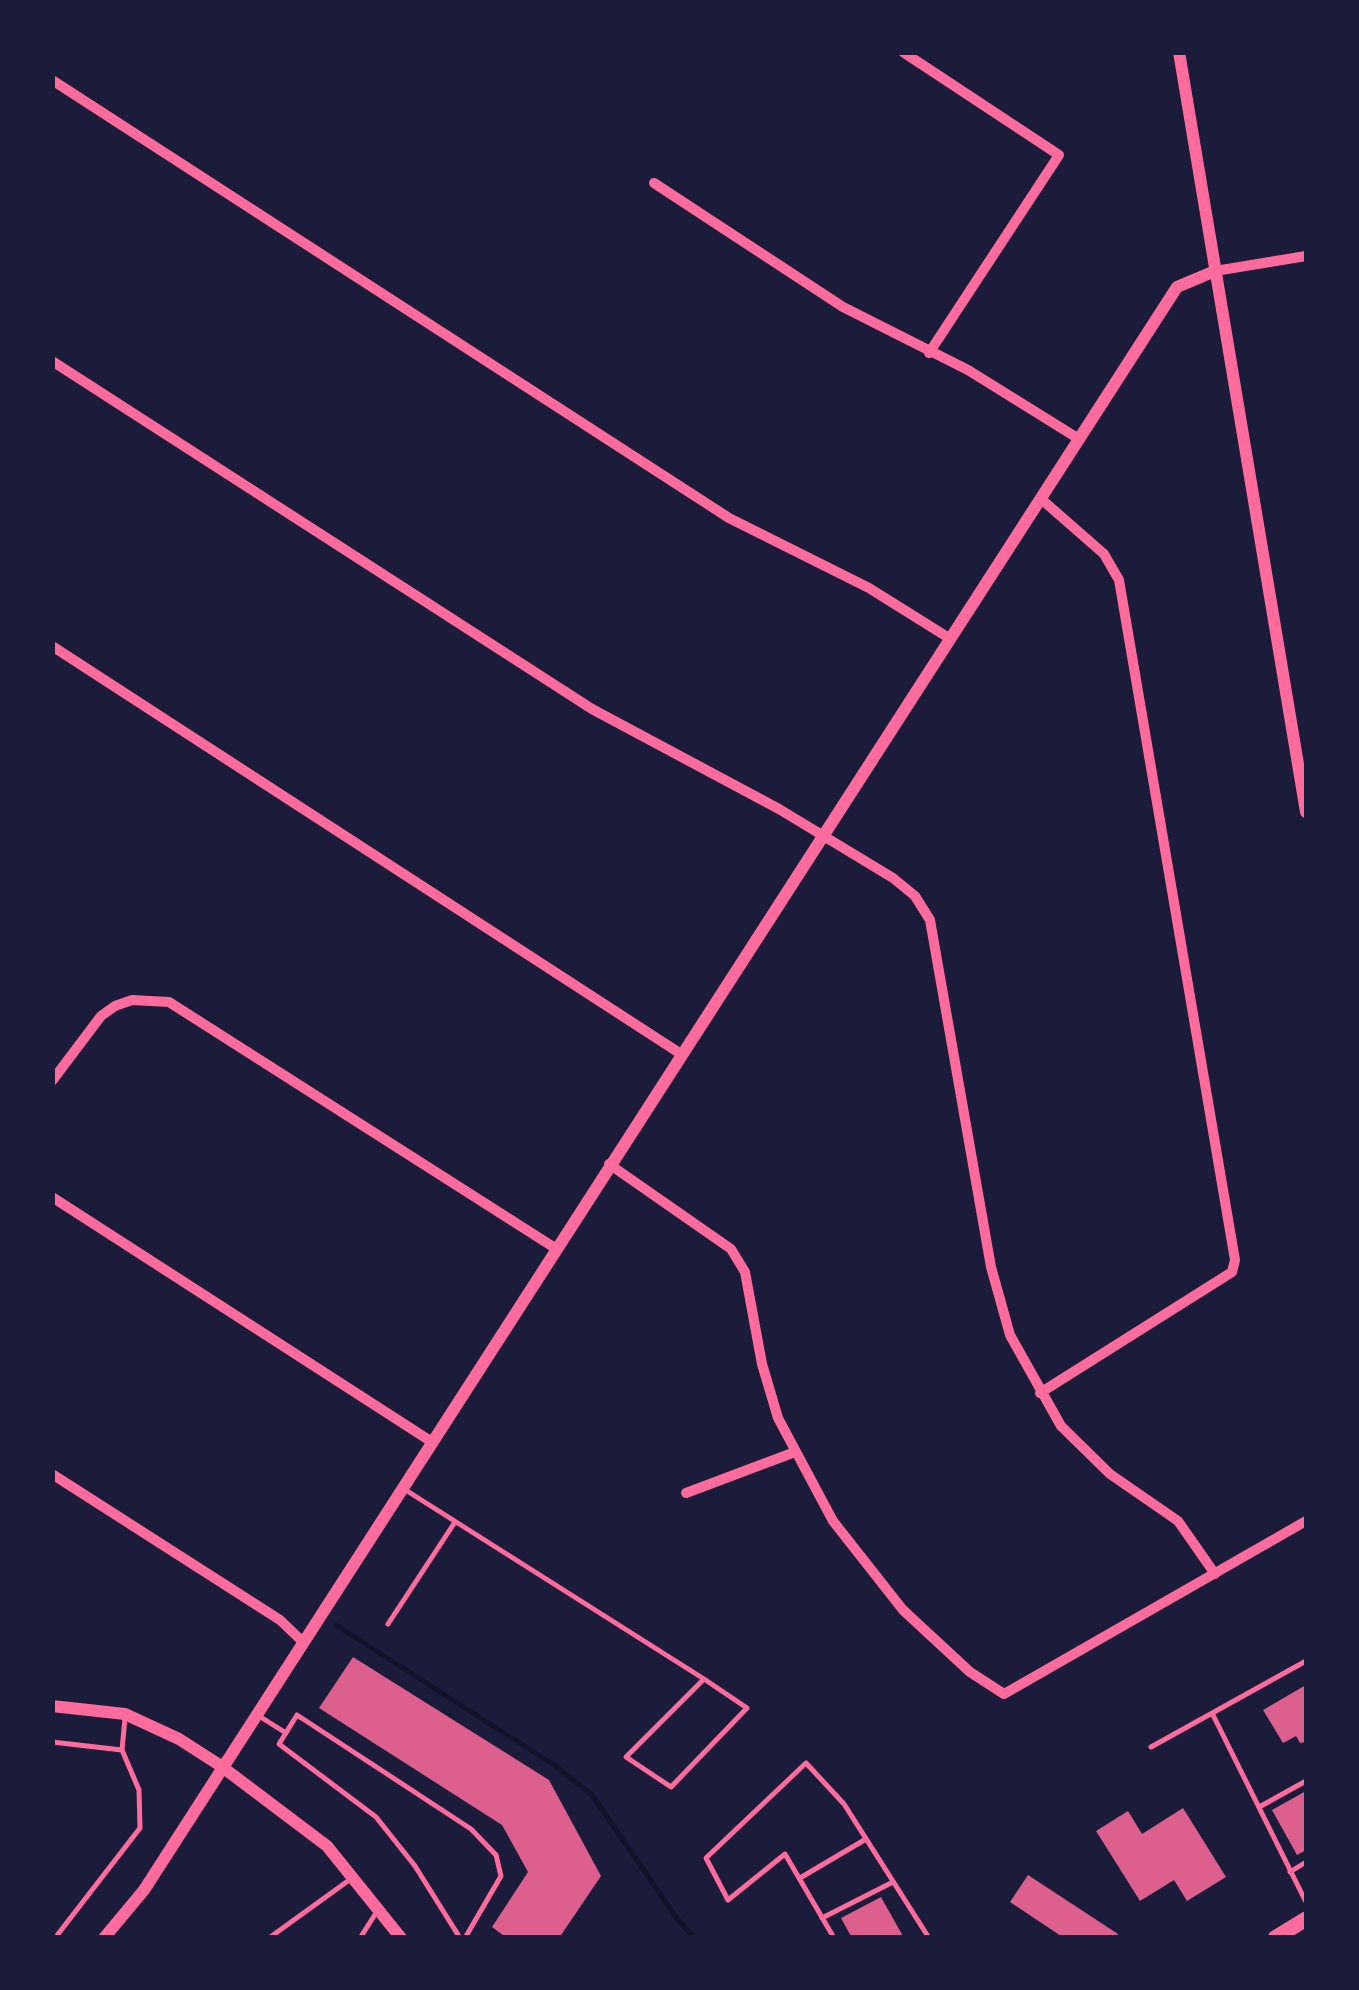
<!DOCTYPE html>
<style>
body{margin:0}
#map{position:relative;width:1359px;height:1990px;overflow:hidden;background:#1b1b3a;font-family:"Archivo Narrow",sans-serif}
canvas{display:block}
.frame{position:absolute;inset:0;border:55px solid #1b1b3a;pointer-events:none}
</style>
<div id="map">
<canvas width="1359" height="1990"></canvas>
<div class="frame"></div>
</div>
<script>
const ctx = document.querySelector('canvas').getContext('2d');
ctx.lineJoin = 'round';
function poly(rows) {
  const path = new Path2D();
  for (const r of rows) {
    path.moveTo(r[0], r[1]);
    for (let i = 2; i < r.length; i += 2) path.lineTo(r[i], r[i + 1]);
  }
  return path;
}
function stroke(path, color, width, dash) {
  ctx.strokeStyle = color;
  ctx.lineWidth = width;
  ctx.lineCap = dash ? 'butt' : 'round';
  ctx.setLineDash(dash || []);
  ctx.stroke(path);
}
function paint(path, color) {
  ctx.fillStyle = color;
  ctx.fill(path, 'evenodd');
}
stroke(poly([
 [336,1625,554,1765,592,1795,678,1920,695,1938]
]), '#12122b', 5);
paint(poly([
 [353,1657,549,1780,601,1876,559,1938,507,1938,492,1927,528,1872,502,1825,319,1708],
 [1306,1685,1306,1742,1300,1743,1296,1736,1283,1743,1263,1710],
 [1306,1791,1306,1850,1297,1855,1272,1810],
 [1183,1808,1226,1877,1187,1901,1174,1880,1140,1901,1096,1831,1128,1811,1142,1834],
 [1028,1875,1118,1934,1116,1938,1064,1938,1010,1902],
 [881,1897,904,1938,852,1938,841,1918]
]), '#dd5f8e');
stroke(poly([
 [404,1489,704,1679,626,1757,671,1787,747,1708,704,1679],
 [388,1624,455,1522],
 [1212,1713,1306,1902],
 [259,1716,286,1733],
 [52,1742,122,1750,139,1790,140,1828,55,1938],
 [1151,1747,1306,1661],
 [122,1750,125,1718],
 [1261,1806,1306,1781],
 [1290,1872,1306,1862],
 [800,1878,866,1839],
 [822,1918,893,1882],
 [269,1938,352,1878],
 [360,1938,376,1913],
 [460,1938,415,1866,376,1817,279,1744,297,1715,471,1829,496,1855,501,1876,465,1938],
 [834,1938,785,1854,728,1900,706,1858,806,1763,844,1804,929,1938]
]), '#ff6b9d', 5);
stroke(poly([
 [903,52,1059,155,929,353],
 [52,80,729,518,869,588,949,638],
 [654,183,843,307,968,370,1079,439],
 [1215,271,1306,256],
 [52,361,592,709,779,809,893,878,915,896,930,920,991,1267,1010,1335,1061,1426,1110,1474,1178,1521,1215,1574],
 [52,646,681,1054],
 [52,1081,101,1016,115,1006,132,1000,169,1002,555,1248],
 [609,1164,731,1249,745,1272,762,1364,778,1418,833,1521,903,1610,970,1672,1004,1694,1306,1521],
 [52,1197,432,1442],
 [1040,1393,1232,1272,1235,1260,1119,580,1104,554,1040,498],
 [52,1474,280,1620,302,1641],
 [686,1493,795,1452]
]), '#ff6b9d', 10);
stroke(poly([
 [1179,52,1306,812],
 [52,1706,125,1714,179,1739,221,1766,327,1846,401,1938],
 [104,1938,144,1890,1177,287,1215,271]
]), '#ff6b9d', 12);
stroke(poly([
 [1275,1938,1306,1919]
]), '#ff6b9d', 15);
</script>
